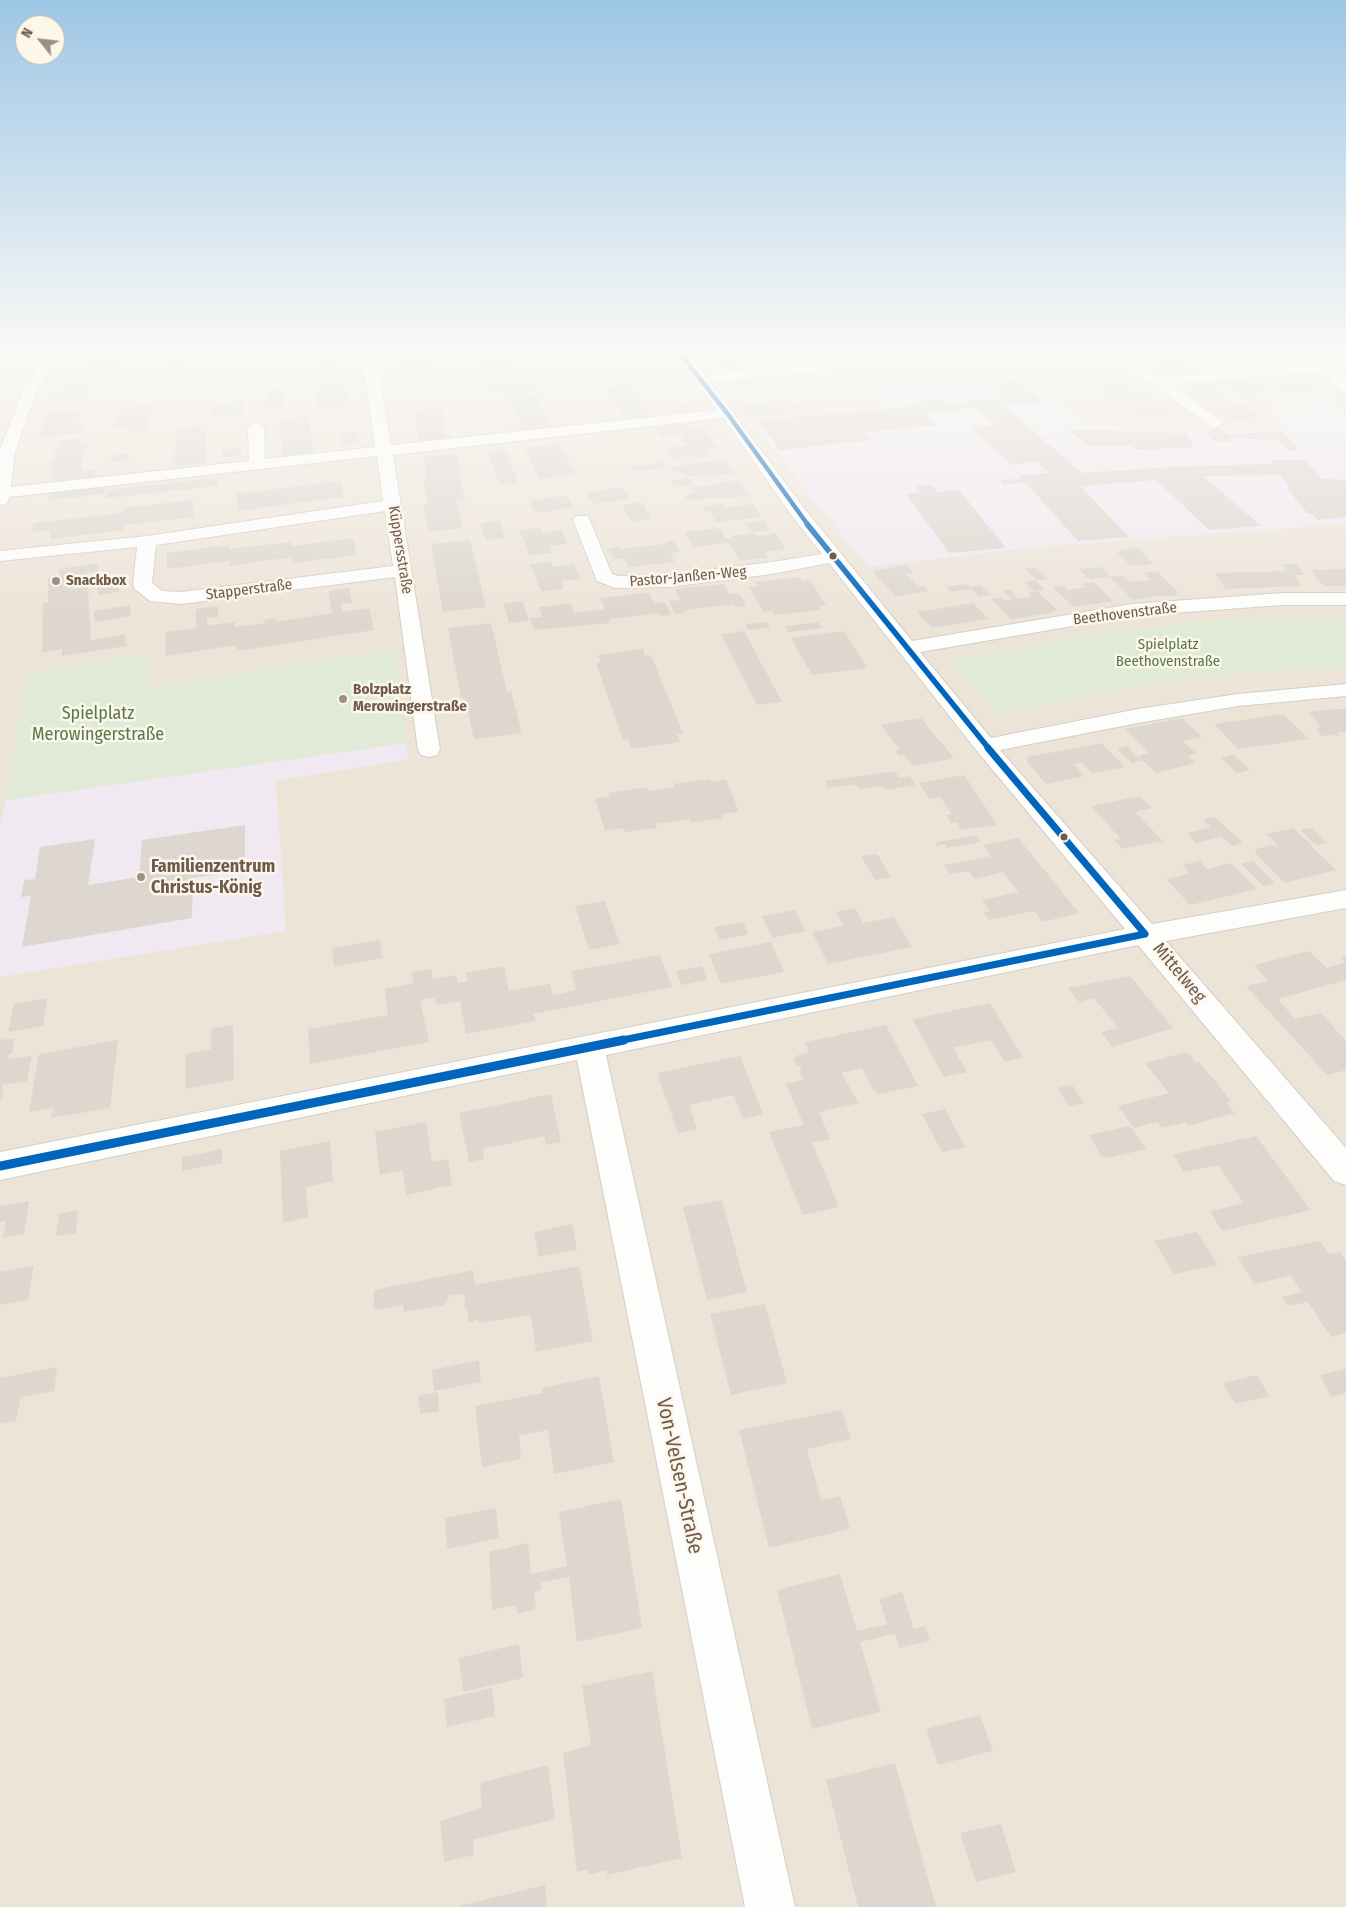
<!DOCTYPE html>
<meta charset="utf-8">
<style>
body{margin:0}
#map{position:relative;width:1346px;height:1907px;overflow:hidden;background:#f4f1ea;font-family:"Fira Sans Condensed",sans-serif}
canvas{display:block}
.north{position:absolute;left:15px;top:15px;width:50px;height:50px;box-sizing:border-box;background:#fdf6eb;border:1px solid #c4b8ac;border-radius:50%;rotate:299deg;font-size:14px;font-weight:700;line-height:20px;text-align:center;color:#6f5a4d}
.north::after{content:'';display:block;margin:auto;width:18px;height:22px;background:#9e8f84;clip-path:polygon(50% 0,100% 100%,50% 72%,0 100%)}
</style>
<div id="map">
<canvas width="1346" height="1907"></canvas>
<div class="north">N</div>
</div>
<script>
const ctx = document.querySelector('canvas').getContext('2d');
ctx.lineJoin = 'round';
function paint(path, color) {
  ctx.fillStyle = color;
  ctx.fill(path, 'evenodd');
}
function poly(rows) {
  const path = new Path2D();
  for (const r of rows) {
    path.moveTo(r[0], r[1]);
    for (let i = 2; i < r.length; i += 2) path.lineTo(r[i], r[i + 1]);
  }
  return path;
}
function stroke(path, color, width, dash) {
  ctx.strokeStyle = color;
  ctx.lineWidth = width;
  ctx.lineCap = dash ? 'butt' : 'round';
  ctx.setLineDash(dash || []);
  ctx.stroke(path);
}
function write(font, color, halo, rows, align = 'center') {
  ctx.font = font + ' "Fira Sans Condensed",sans-serif';
  ctx.lineWidth = 5;
  ctx.setLineDash([]);
  ctx.textBaseline = 'middle';
  ctx.strokeStyle = halo;
  ctx.fillStyle = color;
  for (const [text, x, y, turn = 0] of rows) {
    ctx.save();
    ctx.translate(x, y);
    ctx.rotate((+turn || 0) * Math.PI / 180);
    ctx.textAlign = isNaN(turn) ? turn : align;
    if (halo) ctx.strokeText(text, 0, 0);
    ctx.fillText(text, 0, 0);
    ctx.restore();
  }
}
paint(poly([
 [0,351,1346,351,1346,1907,0,1907]
]), '#ede4d8');
paint(poly([
 [1028,372,1089,424,1287,430,1267,406,1336,400,1346,419,1346,524,1036,547,868,567,749,420,884,407,869,390],
 [406,743,409,759,276,781,286,931,0,977,0,824,6,800]
]), '#f1e9f1');
paint(poly([
 [1346,618,1346,670,1271,670,1156,683,998,714,949,661,1100,633,1226,619],
 [395,649,406,743,6,800,26,674,147,652,148,687]
]), '#e1ead6');
paint(poly([
 [91,351,132,351,129,357,142,357,141,360,120,362,115,371,103,371,101,377,108,377,106,383,69,385,80,364,86,364],
 [302,351,337,351,338,354,326,355,326,357,332,357,333,360,308,362,308,356,302,357],
 [395,351,430,351,435,371,400,374],
 [465,351,489,351,490,354,466,355],
 [514,351,545,351,545,352,516,355],
 [625,351,656,351,657,352,616,356,614,353],
 [710,351,732,351,746,370,725,372],
 [783,351,803,351,806,354,794,355],
 [1073,351,1077,354,1087,353,1096,360,1067,362,1054,353],
 [1128,351,1166,351,1173,355,1180,354,1189,361,1185,362,1200,371,1165,374,1150,364,1166,363,1161,357,1139,359],
 [1250,351,1298,351,1310,358,1268,361],
 [509,357,510,360,517,359,518,361,511,362,513,367,481,370,477,360],
 [191,358,190,361,206,360,204,365,164,367,166,360],
 [333,361,339,361,341,378,336,379,337,383,311,386,311,375,318,375,318,371,322,370,321,367,317,367,317,363],
 [467,362,470,371,453,373,451,364],
 [596,364,606,381,528,389,530,393,511,395,509,391,492,393,484,375],
 [1083,364,1086,367,1104,365,1114,372,1086,375,1076,368,1066,369,1063,366],
 [663,365,669,376,641,378,633,372,637,372,634,368],
 [1111,376,1115,379,1123,378,1133,386,1102,389,1088,378],
 [1303,376,1319,388,1285,391,1265,379],
 [154,380,153,384,131,385,133,381],
 [1016,380,1042,402,1002,404,1082,473,1187,466,1275,464,1271,460,1305,460,1321,478,1346,481,1346,517,1318,520,1313,514,1307,513,1286,487,1290,487,1280,475,1203,476,1261,526,1209,530,1156,480,1094,485,1080,486,1129,537,1078,541,1026,483,1003,484,1000,480,1022,479,1019,475,1049,473,1036,462,1011,465,971,428,996,425,976,408,924,413,936,425,865,432,872,440,780,450,757,420,928,405,923,400,940,398,946,403,1008,398,990,383],
 [1249,381,1267,392,1243,394,1225,383],
 [633,385,637,393,635,394,654,418,626,421,605,388],
 [1207,385,1224,396,1201,398,1184,387],
 [90,386,88,391,81,391,80,395,83,394,82,397,79,397,75,405,49,407,59,388],
 [342,386,342,391,346,391,347,402,343,403,343,409,317,411,317,388],
 [283,388,285,406,259,408,258,402,269,401,268,390],
 [1127,390,1132,393,1142,392,1153,399,1121,403,1107,392],
 [539,394,541,398,538,399,540,404,537,404,542,413,546,413,548,418,545,419,553,429,524,432,519,424,521,424,508,397],
 [243,401,244,414,211,417,211,405],
 [779,402,783,406,769,407,771,410,785,408,789,413,749,417,740,406],
 [799,402,805,408,795,409,789,403],
 [1138,404,1142,408,1161,406,1173,414,1143,417,1132,409,1121,410,1117,407],
 [154,405,153,417,150,417,145,431,128,432,130,427,112,428,120,407],
 [690,405,693,410,668,413,665,408],
 [1244,405,1262,417,1230,420,1213,408],
 [442,408,443,413,441,413,446,434,449,434,450,439,421,442,417,434,419,434,413,415,415,414,414,410],
 [81,410,78,422,83,422,80,434,38,438,47,412],
 [308,416,314,452,284,456,280,448,283,448,282,441,280,441,281,431,279,431,278,428,281,427,281,419],
 [688,424,692,429,704,428,717,448,704,449,709,456,674,458,667,447,688,446,680,434,661,437,655,428],
 [201,426,201,431,206,430,206,463,175,467,175,462,172,462,172,459,175,458,176,451,173,451,173,447,176,447,176,441,173,441,173,438,176,437,176,429],
 [1206,429,1223,429,1226,434,1246,435,1245,433,1257,433,1256,431,1284,432,1299,451,1288,451,1279,440,1228,438,1231,442,1213,441],
 [1069,430,1186,433,1194,448,1159,447,1161,450,1134,449,1132,446,1087,445],
 [356,431,358,443,342,445,340,432],
 [81,438,80,443,88,443,87,448,84,448,81,471,96,470,95,476,52,481,52,476,49,476,50,472,53,472,52,461,55,461,56,454,53,455,54,451,60,446,61,440],
 [560,444,575,474,539,479,525,448],
 [241,448,241,455,221,458,222,450],
 [505,450,518,482,500,485,487,452],
 [130,453,129,461,111,462,112,455],
 [457,454,463,476,459,476,465,499,456,500,463,528,429,532,423,504,428,503,423,480,427,479,423,457],
 [725,459,735,474,685,476,681,471,674,472,671,467],
 [655,460,661,460,668,467,634,471,631,466,657,464],
 [217,478,217,486,106,498,107,490],
 [690,479,694,485,679,487,677,484,672,484,669,480],
 [739,480,749,496,687,500,684,495,695,493,692,488],
 [340,481,344,497,238,511,236,494],
 [932,485,937,492,959,490,1006,548,949,553,906,494,921,493,916,486],
 [105,486,104,494,49,500,50,492],
 [621,487,630,499,593,504,585,493],
 [566,495,574,507,536,513,529,501],
 [193,500,194,517,124,525,124,530,50,539,51,530,32,532,33,523,123,513,123,508],
 [642,502,651,519,632,522,622,505],
 [722,504,725,508,753,504,761,517,716,522,709,511,705,511,702,507],
 [500,521,505,538,486,540,480,523],
 [764,521,770,530,753,532,746,523],
 [540,528,542,533,562,530,567,544,549,546,551,553,530,555,519,530],
 [720,528,726,539,732,538,731,536,754,533,756,536,775,533,786,549,764,552,768,558,739,560,729,543,693,547,685,532],
 [353,538,357,555,293,563,292,557,229,566,229,561,167,569,167,553,229,545,229,549,291,542,291,546],
 [470,540,486,607,443,612,431,544],
 [675,541,680,552,670,553,675,562,628,567,624,558,613,559,608,548,619,547,620,549,666,544,665,542],
 [1138,547,1153,564,1131,566,1117,552],
 [551,562,553,567,574,564,580,579,561,581,563,589,541,591,530,564],
 [98,563,98,572,87,573,91,640,125,634,126,646,62,656,62,649,42,653,43,603,48,602,48,579,60,577,59,569],
 [1282,564,1296,564,1304,575,1294,575,1302,586,1226,589,1214,573,1288,571],
 [907,565,914,573,906,574,918,587,924,586,928,591,896,597,872,571],
 [1036,567,1048,579,1037,580,1025,569],
 [1101,567,1110,577,1089,579,1080,569],
 [1346,569,1346,586,1324,586,1313,574,1315,574,1312,570],
 [1157,572,1179,593,1176,594,1177,596,1154,596,1135,600,1131,598,1110,577,1123,576,1130,582,1150,580,1144,573],
 [118,576,119,592,98,595,97,579],
 [800,577,802,581,810,580,826,605,818,606,821,610,774,615,772,611,764,612,749,587,758,586,755,582],
 [1034,580,1045,590,1037,591,1057,610,1054,611,1056,612,1014,619,1010,618,991,599,1001,597,1005,601,1012,599,1003,591,1010,590,1018,599,1031,596,1028,593,1035,592,1024,582],
 [1093,582,1114,601,1074,607,1053,588,1064,586,1068,590,1085,587,1081,584],
 [723,584,729,594,739,593,746,606,735,607,734,604,684,610,686,613,675,614,669,601,680,600,675,589],
 [966,584,969,587,980,585,991,595,979,597,972,589,952,592,946,587],
 [349,588,352,603,341,604,342,612,369,608,374,630,237,651,236,645,166,656,165,632,196,628,196,609,218,606,218,617,207,618,207,626,234,622,235,627,265,623,264,620,275,618,276,622,332,613,328,591],
 [649,592,654,603,665,602,671,615,660,616,659,613,609,619,610,623,534,630,530,618,542,617,539,607,571,603,574,613,605,609,600,598],
 [523,601,529,621,509,623,503,603],
 [973,603,989,619,932,628,917,612],
 [130,605,131,616,95,622,94,611],
 [767,622,770,627,748,630,745,624],
 [818,622,822,628,788,632,785,626],
 [491,623,507,692,511,691,522,733,474,739,465,698,461,699,448,628],
 [744,631,782,702,757,705,721,634],
 [844,631,867,668,812,675,791,638],
 [643,649,645,656,651,655,683,734,677,734,680,742,632,749,628,739,623,740,596,663,601,662,598,655],
 [1337,709,1346,709,1346,732,1337,732,1340,735,1322,736,1316,728,1321,727,1308,712],
 [1283,714,1309,739,1238,749,1214,724],
 [921,718,934,734,954,758,913,766,904,755,899,756,895,751,900,750,881,725],
 [1182,718,1202,737,1183,741,1197,754,1188,756,1195,763,1156,773,1138,756,1150,753,1125,729],
 [1101,743,1125,767,1092,773,1082,763,1074,764,1084,776,1046,784,1027,762,1028,757],
 [1127,746,1141,760,1132,763,1117,749],
 [1234,755,1250,770,1237,773,1221,758],
 [895,771,899,778,910,776,915,785,885,790,882,786,859,789,856,784,828,788,825,781],
 [964,775,980,799,997,825,961,830,957,822,951,823,946,815,952,814,940,797,930,799,919,783],
 [710,779,712,782,726,780,739,812,721,814,723,818,691,823,690,819,656,824,657,828,624,832,623,828,605,831,595,798,610,797,608,793,647,787,648,791,674,787,673,784],
 [1140,796,1152,808,1135,812,1163,841,1122,849,1114,840,1121,839,1091,806],
 [1215,817,1230,831,1243,843,1232,846,1213,829,1221,837,1196,843,1187,833,1211,827,1203,820],
 [245,825,245,861,229,864,229,873,193,878,192,918,22,947,31,896,21,897,24,880,35,879,40,847,95,839,88,885,139,877,142,840],
 [1293,828,1313,846,1311,846,1336,870,1285,883,1255,853,1256,849,1272,845,1280,847,1266,834],
 [1311,828,1327,843,1316,845,1300,830],
 [976,835,981,842,947,848,945,844,937,846,935,843],
 [1018,838,1033,856,1079,913,1042,922,1034,911,989,920,983,912,990,911,982,900,1019,892,1003,872,975,879,969,871,950,874,944,865,991,856,983,845],
 [877,854,891,877,875,880,861,856],
 [1200,861,1207,869,1231,863,1257,889,1190,905,1166,879,1190,873,1182,865],
 [1253,861,1275,883,1263,886,1241,864],
 [605,901,620,944,589,950,575,906],
 [855,908,863,923,894,917,912,947,828,964,812,932,843,926,836,912],
 [795,910,805,931,772,938,762,916],
 [743,922,749,934,720,940,714,927],
 [380,940,382,958,334,967,332,948],
 [771,942,784,972,721,984,709,954],
 [1309,951,1327,968,1345,962,1341,958,1346,957,1346,980,1278,999,1295,1019,1321,1013,1346,1041,1346,1070,1327,1075,1246,986,1268,981,1254,965],
 [660,955,672,987,533,1014,536,1021,466,1034,460,1001,436,1005,435,997,420,1000,429,1042,310,1064,308,1029,388,1015,385,989,414,983,411,972,431,969,433,979,456,975,458,983,468,981,466,973,504,966,509,991,550,984,553,995,576,990,571,971],
 [702,966,707,980,683,985,681,984,676,971],
 [1130,976,1173,1028,1112,1047,1101,1032,1118,1028,1094,998,1079,1002,1068,988],
 [47,998,43,1026,8,1032,14,1004],
 [990,1003,1023,1058,1005,1062,991,1040,953,1048,967,1072,944,1077,912,1019],
 [233,1025,234,1080,185,1089,186,1054,211,1049,211,1029],
 [886,1025,918,1086,878,1094,873,1090,862,1068,841,1073,859,1103,819,1112,830,1139,812,1143,839,1207,803,1215,769,1132,804,1125,786,1084,803,1080,799,1071,802,1067,796,1065,794,1060,798,1055,809,1053,805,1042],
 [15,1038,12,1054,9,1054,8,1059,32,1056,27,1081,3,1085,1,1091,4,1091,0,1103,0,1040],
 [118,1040,110,1108,51,1118,53,1108,29,1112,39,1054],
 [1187,1052,1196,1063,1199,1062,1215,1081,1231,1101,1226,1103,1235,1113,1191,1125,1188,1126,1186,1122,1162,1128,1157,1122,1134,1128,1118,1106,1169,1093,1145,1063],
 [740,1056,763,1114,743,1119,734,1095,689,1105,697,1129,678,1133,657,1073],
 [1072,1085,1084,1103,1069,1106,1057,1088],
 [551,1094,561,1142,546,1145,544,1136,483,1149,484,1159,469,1162,459,1113],
 [945,1109,965,1147,942,1152,922,1114],
 [426,1122,432,1162,448,1159,452,1185,406,1195,403,1170,380,1175,375,1132],
 [1130,1126,1146,1149,1109,1158,1101,1155,1089,1135],
 [1256,1136,1311,1210,1222,1231,1210,1211,1244,1203,1218,1165,1184,1172,1173,1154],
 [330,1141,333,1181,306,1187,308,1217,283,1223,280,1151],
 [222,1149,222,1163,182,1171,182,1157],
 [722,1200,747,1292,707,1300,683,1207],
 [29,1201,24,1234,3,1238,6,1221,0,1222,0,1206],
 [78,1210,76,1233,56,1236,59,1214],
 [572,1224,577,1250,539,1257,534,1232],
 [1197,1232,1218,1265,1174,1274,1154,1241],
 [1320,1241,1329,1254,1340,1252,1346,1261,1346,1333,1331,1337,1308,1302,1288,1306,1281,1297,1302,1292,1291,1276,1254,1284,1238,1257],
 [34,1266,28,1300,0,1305,0,1272],
 [579,1266,593,1341,536,1352,531,1315,479,1323,478,1320,469,1322,467,1310,465,1307,465,1294,450,1295,444,1305,404,1312,403,1305,374,1310,374,1290,473,1270,475,1285],
 [765,1304,787,1383,731,1395,710,1314],
 [479,1360,481,1382,434,1391,432,1370],
 [57,1367,54,1391,21,1397,16,1421,0,1424,0,1378],
 [1346,1369,1346,1393,1331,1397,1320,1375],
 [1257,1375,1269,1396,1235,1404,1223,1383],
 [599,1376,614,1462,554,1474,548,1430,519,1436,521,1459,482,1467,475,1406,543,1393,542,1388],
 [438,1392,439,1411,420,1414,418,1396],
 [842,1410,851,1439,807,1449,821,1500,840,1496,850,1529,769,1548,739,1430],
 [621,1499,642,1628,577,1642,569,1577,541,1582,541,1590,534,1592,536,1609,517,1614,516,1605,492,1610,489,1552,528,1543,531,1574,567,1566,559,1512],
 [496,1508,499,1538,447,1549,445,1518],
 [840,1574,857,1631,887,1624,879,1599,902,1592,914,1629,925,1626,930,1641,899,1648,895,1634,860,1642,881,1712,812,1729,777,1590],
 [519,1644,523,1678,463,1692,459,1658],
 [652,1671,682,1858,607,1875,607,1870,588,1875,587,1869,577,1872,563,1753,591,1745,582,1686],
 [492,1688,495,1716,447,1727,444,1699],
 [980,1715,993,1751,938,1765,926,1729],
 [895,1763,918,1844,936,1907,858,1907,826,1780],
 [548,1765,555,1819,473,1840,474,1855,444,1862,440,1821,482,1808,480,1783],
 [1001,1824,1016,1872,976,1882,960,1833],
 [545,1885,547,1907,459,1907,459,1906]
]), '#ded7d0');
const street = poly([
 [361,351,375,351,391,445,717,410,671,351,685,351,705,375,932,351,976,351,969,355,711,383,804,508,912,641,1132,604,1283,593,1346,593,1346,605,1283,605,1132,616,920,652,991,738,1138,709,1238,694,1346,684,1346,696,1238,706,1138,723,1000,750,1152,924,1346,890,1346,908,1166,941,1346,1148,1346,1185,1334,1181,1138,945,606,1055,795,1907,745,1907,577,1060,0,1180,0,1152,1125,929,977,751,829,563,772,574,669,587,615,588,597,581,573,520,576,516,588,516,612,574,618,576,669,575,772,562,822,554,792,516,723,418,393,455,440,750,437,755,429,757,421,755,418,750,395,577,181,604,150,601,135,589,133,585,137,547,0,561,0,551,147,536,383,501,377,456,0,498,1,488,249,461,248,427,256,422,264,427,265,459,375,447,361,351],
 [385,511,393,566,181,592,162,591,152,583,156,545,385,511],
 [1101,351,1117,351,1161,377,1316,363,1309,354,1311,351,1320,351,1346,380,1346,393,1341,392,1323,371,1171,384,1220,420,1223,423,1215,428,1210,426,1153,384,1101,351],
 [46,361,53,365,51,368,0,370,0,362,46,361]
]);
const secondary = poly([
 [49,351,63,351,39,387,27,416,15,452,9,500,6,504,0,505,0,449,25,387,49,351]
]);
stroke(street, '#d3cec8', 2);
stroke(secondary, '#d3cdc6', 2);
paint(street, '#fdfdfc');
paint(secondary, '#fdfdfc');
stroke(poly([
 [678,351,727,413,808,525]
]), '#0065bd', 4.5);
stroke(poly([
 [807,524,990,750]
]), '#0065bd', 5.5);
stroke(poly([
 [988,748,1145,934],
 [618,1041,1145,934]
]), '#0065bd', 7);
stroke(poly([
 [0,1166,624,1040]
]), '#0065bd', 9);
const sky = ctx.createLinearGradient(0, 0, 0, 618);
sky.addColorStop(0, '#9dc6e6');
sky.addColorStop(0.57, '#faf9f6');
sky.addColorStop(1, '#faf9f600');
ctx.fillStyle = sky;
ctx.fillRect(0, 0, 1346, 618);
for (const [x, y, r, color] of [
 [833,556,4.5,"#6f5a4d"],
 [56,581,5,"#9e8f84"],
 [343,699,5,"#9e8f84"],
 [1064,837,4.5,"#6f5a4d"],
 [141,877,5,"#9e8f84"]
]) {
  const dot = new Path2D();
  dot.arc(x, y, r, 0, 2 * Math.PI);
  ctx.fillStyle = color;
  ctx.fill(dot);
  stroke(dot, '#fdf6eb', 2);
}
write('15px', '#6f5a4d', '#fdf6eb', [
 ["Küppersstraße",400,550,81],
 ["Pastor-Janßen-Weg",688,577,-5],
 ["Stapperstraße",249,590,-7],
 ["Beethovenstraße",1125,614,-7]
]);
write('bold 15px', '#6f5a4d', '#fdf6eb', [
 ["Snackbox",66,581],
 ["Bolzplatz",353,690],
 ["Merowingerstraße",353,707]
], 'left');
write('15px', '#567a4a', '#fdf6eb', [
 ["Spielplatz",1168,645],
 ["Beethovenstraße",1168,662]
]);
write('18px', '#567a4a', '#fdf6eb', [
 ["Spielplatz",98,714],
 ["Merowingerstraße",98,735]
]);
write('bold 18px', '#6f5a4d', '#fdf6eb', [
 ["Familienzentrum",151,867],
 ["Christus-König",151,888]
], 'left');
write('18px', '#6f5a4d', '#fdf6eb', [
 ["Mittelweg",1179,973,50]
]);
write('21px', '#6f5a4d', '#fdf6eb', [
 ["Von-Velsen-Straße",679,1476,78]
]);
</script>
